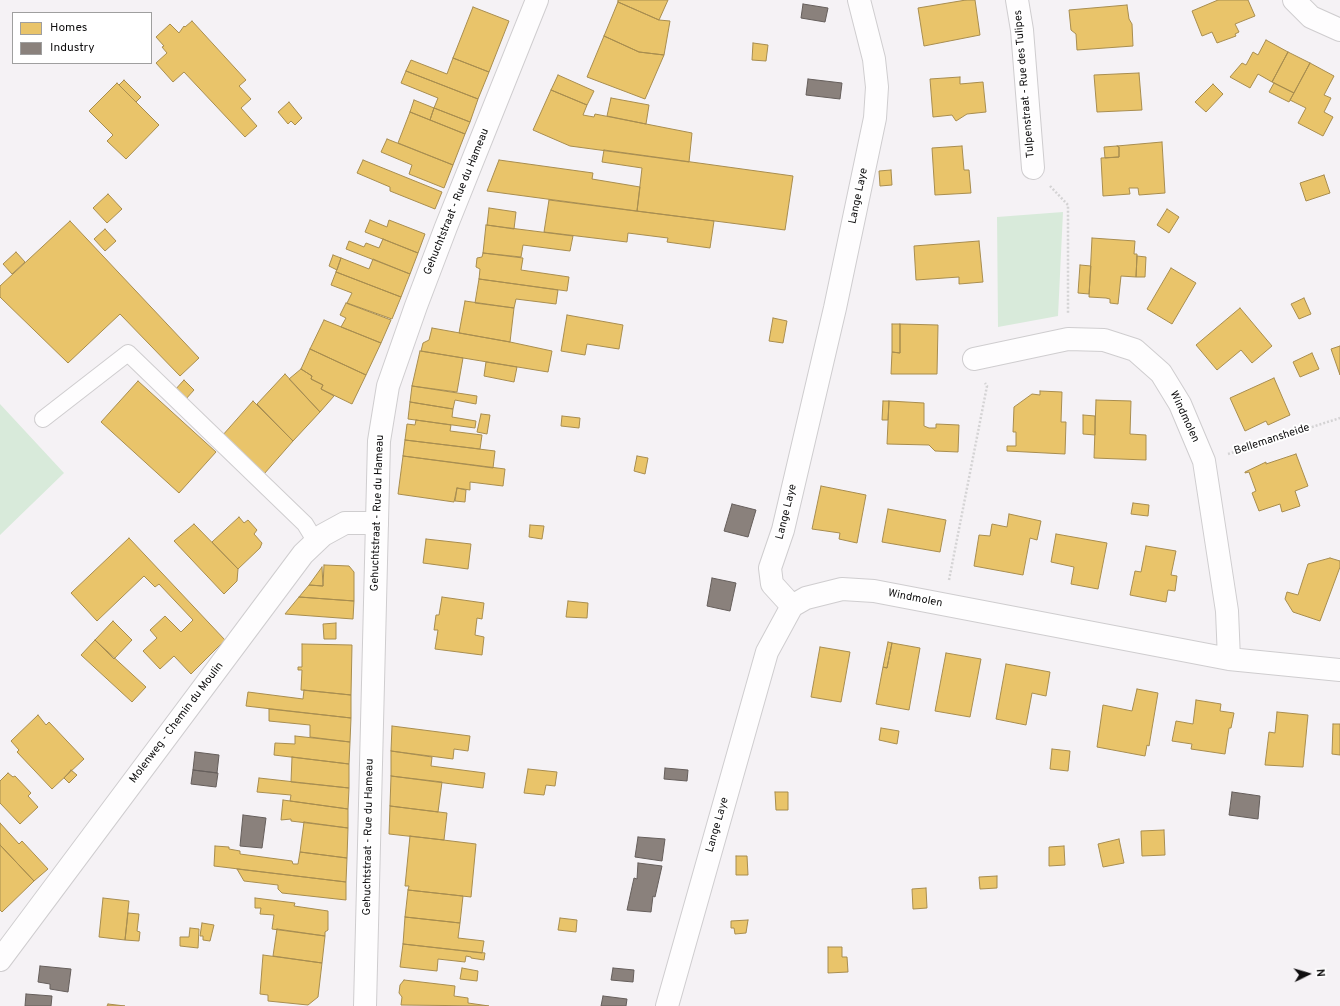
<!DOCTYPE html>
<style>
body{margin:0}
#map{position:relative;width:1340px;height:1006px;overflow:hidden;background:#f5f2f5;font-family:Overpass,sans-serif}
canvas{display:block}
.legend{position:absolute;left:12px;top:12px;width:140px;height:52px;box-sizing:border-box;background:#fff;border:1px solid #9f9f9f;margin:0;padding:5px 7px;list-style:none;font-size:12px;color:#0f0e0f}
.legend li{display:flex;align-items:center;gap:8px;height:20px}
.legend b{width:20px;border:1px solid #9f9f9f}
.north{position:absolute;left:1288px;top:954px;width:40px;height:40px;-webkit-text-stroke:3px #fff;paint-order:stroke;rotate:85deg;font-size:11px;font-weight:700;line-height:16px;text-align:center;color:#0f0e0f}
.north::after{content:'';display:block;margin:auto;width:14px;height:18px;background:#0f0e0f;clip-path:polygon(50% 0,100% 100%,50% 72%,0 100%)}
</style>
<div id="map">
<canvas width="1340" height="1006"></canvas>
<ul class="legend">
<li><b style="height:11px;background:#e9c46a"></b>Homes</li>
<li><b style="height:11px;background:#8a817c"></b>Industry</li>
</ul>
<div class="north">N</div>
</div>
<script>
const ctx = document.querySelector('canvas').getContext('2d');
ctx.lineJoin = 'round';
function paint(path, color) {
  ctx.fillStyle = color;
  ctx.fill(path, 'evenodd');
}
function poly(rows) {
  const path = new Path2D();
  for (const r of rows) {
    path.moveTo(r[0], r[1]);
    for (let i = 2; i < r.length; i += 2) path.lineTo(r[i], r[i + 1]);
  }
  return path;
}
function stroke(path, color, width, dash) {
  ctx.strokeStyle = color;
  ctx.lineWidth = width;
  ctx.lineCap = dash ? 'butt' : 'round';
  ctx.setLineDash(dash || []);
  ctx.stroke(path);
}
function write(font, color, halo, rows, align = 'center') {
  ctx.font = font + ' Overpass,sans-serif';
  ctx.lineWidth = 4;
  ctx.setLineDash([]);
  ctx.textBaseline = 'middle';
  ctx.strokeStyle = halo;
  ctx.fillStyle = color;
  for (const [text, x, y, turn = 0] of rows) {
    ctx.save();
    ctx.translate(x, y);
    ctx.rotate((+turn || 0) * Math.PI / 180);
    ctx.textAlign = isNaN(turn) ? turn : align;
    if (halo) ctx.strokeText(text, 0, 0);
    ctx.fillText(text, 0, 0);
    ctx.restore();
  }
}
paint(poly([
 [1063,212,1058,316,998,327,997,217],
 [0,404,64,473,0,535]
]), '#d8eada');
const homes = poly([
 [618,0,668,0,659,20,618,2,618,0],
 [966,0,975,0,980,35,924,46,918,8,966,0],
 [1218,0,1248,0,1255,16,1235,24,1239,32,1235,34,1236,36,1217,43,1212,32,1202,36,1192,11,1218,0],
 [618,2,659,20,670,21,664,55,639,52,604,36,618,2],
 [1127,5,1129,19,1132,24,1133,46,1077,50,1076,34,1071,30,1069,10,1127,5],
 [473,7,509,21,489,72,453,58,473,7],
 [192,21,246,80,239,86,251,99,241,108,257,126,245,137,184,72,173,82,156,63,167,53,162,47,164,46,156,37,170,24,179,33,184,26,185,27,192,21],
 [604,36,639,52,664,55,645,99,587,77,604,36],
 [1266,40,1288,52,1272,82,1258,74,1250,88,1230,77,1242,63,1246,65,1253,52,1258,55,1266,40],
 [753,43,768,45,766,61,752,60,753,43],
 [1288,52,1310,63,1294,93,1272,82,1288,52],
 [453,58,489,72,478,99,406,71,411,60,447,74,453,58],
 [1310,63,1334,76,1324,95,1331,98,1324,112,1333,117,1323,136,1298,123,1306,108,1290,100,1310,63],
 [406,71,478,99,470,122,434,108,438,98,401,83,406,71],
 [1139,73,1142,110,1097,112,1094,75,1139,73],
 [558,75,594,91,587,105,551,90,558,75],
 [960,77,960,84,983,82,986,112,967,114,956,121,952,115,933,117,930,79,960,77],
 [124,80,141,97,136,102,119,85,124,80],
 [117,83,159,125,126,159,107,141,113,135,89,111,117,83],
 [1274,83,1294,93,1289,102,1269,92,1274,83],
 [1213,84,1223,94,1206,112,1195,102,1213,84],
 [551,90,587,105,583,115,594,117,595,114,692,133,689,162,570,146,533,130,551,90],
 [611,98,649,105,646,124,607,116,611,98],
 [414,100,434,108,430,120,410,112,414,100],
 [289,102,302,118,295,125,291,121,288,124,278,112,289,102],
 [434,108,470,122,465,134,430,120,434,108],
 [410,112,465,134,453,165,398,143,410,112],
 [387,139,453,165,444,188,409,174,412,165,381,152,387,139],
 [1162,142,1165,193,1139,195,1138,188,1129,188,1130,194,1103,196,1101,158,1119,157,1119,147,1117,146,1162,142],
 [962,146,964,170,969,170,971,193,935,195,932,148,962,146],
 [1117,146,1119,147,1119,157,1105,158,1104,147,1117,146],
 [604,150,793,176,785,230,637,211,642,168,602,162,604,150],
 [363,160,442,192,435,209,390,191,390,187,357,173,363,160],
 [499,160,593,173,592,179,640,187,637,211,487,191,499,160],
 [891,170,892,185,880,186,879,171,891,170],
 [1324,175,1330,193,1306,201,1300,183,1324,175],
 [108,194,122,209,107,223,93,208,108,194],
 [549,200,714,221,710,248,667,242,668,238,628,233,627,242,544,232,549,200],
 [489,208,516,212,514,229,487,225,489,208],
 [1167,209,1179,217,1169,233,1157,225,1167,209],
 [370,220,387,227,389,220,425,234,418,253,365,232,370,220],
 [70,221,199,358,180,376,120,314,68,363,0,297,0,286,70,221],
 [486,225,573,236,570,251,523,245,521,257,483,253,486,225],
 [105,229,116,241,105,251,94,239,105,229],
 [1092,238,1135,241,1134,254,1137,254,1137,256,1136,277,1121,276,1118,304,1110,303,1110,299,1106,298,1089,297,1092,238],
 [383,239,418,253,410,274,346,249,349,241,364,247,366,243,379,248,383,239],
 [979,241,983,282,959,284,959,277,916,280,914,246,979,241],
 [16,252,25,262,12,274,3,264,16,252],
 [483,253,523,258,521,270,569,277,567,291,479,279,480,269,476,267,477,258,482,257,483,253],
 [333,255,341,258,337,270,329,266,333,255],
 [1137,256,1146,257,1145,277,1136,277,1137,256],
 [341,258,369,269,373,259,410,274,401,297,336,272,341,258],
 [1080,265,1091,266,1089,294,1078,293,1080,265],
 [1171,268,1196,283,1172,324,1147,309,1171,268],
 [336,272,401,297,392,319,347,303,352,293,331,285,336,272],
 [479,279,558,290,556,304,516,299,514,308,475,303,479,279],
 [1304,298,1311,314,1299,319,1291,304,1304,298],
 [465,301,514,308,510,342,459,333,465,301],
 [346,303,391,320,381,343,341,327,346,318,340,315,346,303],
 [1240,308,1272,346,1252,363,1241,350,1217,370,1196,345,1240,308],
 [567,315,623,325,619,349,587,344,585,355,561,351,567,315],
 [773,318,787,321,783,343,769,341,773,318],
 [324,320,381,343,366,375,310,349,324,320],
 [892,324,900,324,900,353,892,352,892,324],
 [900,324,938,325,937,374,891,374,892,352,900,353,900,324],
 [432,328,510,342,552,351,548,372,421,351,423,343,429,340,432,328],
 [1340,346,1340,375,1331,349,1340,346],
 [310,349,366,375,352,404,321,389,323,385,311,379,312,376,301,369,310,349],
 [420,351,463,358,457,392,412,386,420,351],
 [1312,353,1319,369,1300,377,1293,362,1312,353],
 [486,362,517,367,514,382,484,376,486,362],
 [301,369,312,376,311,379,323,385,321,389,334,396,320,412,289,379,301,369],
 [285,374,320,412,293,441,257,404,285,374],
 [1274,378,1290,415,1268,425,1266,421,1245,431,1230,398,1274,378],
 [184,380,194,390,185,400,174,391,184,380],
 [138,381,216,452,179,493,101,422,138,381],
 [412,386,477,396,476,404,455,400,453,409,410,402,412,386],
 [1040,391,1062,392,1061,422,1066,422,1065,454,1007,451,1007,446,1016,446,1016,432,1013,432,1014,407,1032,394,1040,395,1040,391],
 [1096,400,1131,401,1130,434,1146,435,1146,460,1094,458,1096,400],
 [253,401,293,441,264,474,222,436,253,401],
 [883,401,889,401,888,420,882,420,883,401],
 [889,401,924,403,924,426,929,428,936,428,936,424,959,425,958,452,935,451,929,445,887,444,889,401],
 [410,402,453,409,452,417,476,421,475,428,408,419,410,402],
 [481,414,490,415,487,434,477,432,481,414],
 [1083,415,1095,416,1095,435,1083,434,1083,415],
 [562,416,580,418,579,428,561,426,562,416],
 [416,420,451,425,450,431,482,435,480,449,405,440,407,424,415,425,416,420],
 [405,440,495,451,493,468,403,456,405,440],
 [1296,454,1308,486,1295,491,1300,506,1282,512,1280,504,1259,511,1252,493,1256,491,1249,472,1245,473,1245,472,1266,462,1266,464,1296,454],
 [403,456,505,469,503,486,470,482,470,490,457,488,454,502,398,494,403,456],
 [637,456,648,458,645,474,634,471,637,456],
 [821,486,866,495,857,543,839,539,840,533,812,529,821,486],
 [457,488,466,490,465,502,455,501,457,488],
 [1133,503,1149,505,1148,516,1131,514,1133,503],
 [888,509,946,520,940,552,882,542,888,509],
 [1009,514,1041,521,1037,540,1030,538,1023,575,974,566,979,535,990,536,992,524,1007,527,1009,514],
 [239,517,244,523,248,520,257,530,254,534,262,543,260,548,238,569,212,542,239,517],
 [194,524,238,569,237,581,224,594,174,541,194,524],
 [530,525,544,526,542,539,529,537,530,525],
 [1056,534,1107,543,1098,589,1071,584,1074,567,1051,562,1056,534],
 [129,538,225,640,191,674,174,656,160,669,143,651,157,638,150,630,165,616,181,632,193,620,159,584,155,587,144,576,97,621,71,593,129,538],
 [426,539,471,544,468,569,423,563,426,539],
 [1146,546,1176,551,1171,575,1177,576,1175,591,1168,590,1166,602,1130,595,1135,571,1141,572,1146,546],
 [1330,558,1340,561,1340,567,1320,621,1293,612,1285,599,1287,592,1298,595,1308,564,1330,558],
 [324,565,349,566,354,572,354,601,299,597,309,585,323,586,324,565],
 [322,567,323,586,309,585,322,567],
 [299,597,354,601,353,619,285,614,299,597],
 [442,597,484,603,482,619,477,618,475,635,484,637,482,655,435,649,438,630,434,630,436,615,439,615,442,597],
 [568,601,588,603,587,618,566,617,568,601],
 [113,621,132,640,114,659,95,640,113,621],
 [336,623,336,639,324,639,323,624,336,623],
 [95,640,146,687,132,702,81,655,95,640],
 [888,642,892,643,887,668,883,667,888,642],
 [892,643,920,648,909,710,876,704,883,667,887,668,892,643],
 [302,644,352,645,351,695,301,690,302,670,298,670,298,667,302,667,302,644],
 [820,647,850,652,841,702,811,697,820,647],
 [946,653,981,659,970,717,935,711,946,653],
 [1006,664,1050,672,1046,696,1032,693,1026,725,996,719,1006,664],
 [1137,689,1158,693,1149,746,1147,745,1145,756,1097,747,1103,705,1132,711,1137,689],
 [304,690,351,695,351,718,246,706,248,692,303,699,304,690],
 [1196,700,1221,704,1220,711,1234,713,1231,728,1229,728,1225,754,1191,749,1192,744,1172,741,1176,721,1193,724,1196,700],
 [269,709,351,718,350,742,310,737,310,725,269,721,269,709],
 [1277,712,1308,715,1303,767,1265,765,1269,732,1275,733,1277,712],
 [38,715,46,725,49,722,84,759,52,789,17,752,19,750,11,741,38,715],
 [1333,724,1340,724,1340,755,1332,754,1333,724],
 [392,726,470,736,468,751,454,749,453,759,391,751,392,726],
 [881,728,899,731,897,744,879,740,881,728],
 [295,736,350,742,349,764,274,755,275,743,295,744,295,736],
 [1052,749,1070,751,1068,771,1050,769,1052,749],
 [391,751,432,757,431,766,485,773,483,788,391,776,391,751],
 [292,757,349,764,349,788,291,782,292,757],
 [528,769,557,772,555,786,546,785,544,795,524,793,528,769],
 [71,770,77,775,69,783,64,778,71,770],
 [8,773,13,777,15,776,31,793,28,796,38,807,20,824,0,803,0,781,8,773],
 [391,776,442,782,438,812,390,806,391,776],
 [259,778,349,788,348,809,290,801,291,795,257,792,259,778],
 [775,792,788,792,788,810,776,810,775,792],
 [283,800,348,809,348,828,291,821,291,819,281,820,283,800],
 [390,806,447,813,444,840,389,834,390,806],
 [304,822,348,828,347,858,300,852,304,822],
 [0,823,19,844,22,841,48,869,34,881,0,845,0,823],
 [1164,830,1165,855,1142,856,1141,831,1164,830],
 [410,836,476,844,471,897,408,890,409,886,405,886,410,836],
 [1119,839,1124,863,1103,867,1098,844,1119,839],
 [0,845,34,881,2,912,0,910,0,845],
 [215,846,229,847,229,849,240,851,240,854,292,861,293,864,298,864,300,852,347,858,346,882,214,866,215,846],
 [1064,846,1065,865,1049,866,1049,847,1064,846],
 [736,856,747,856,748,875,736,875,736,856],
 [237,869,346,882,346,900,282,893,278,889,278,885,244,881,237,869],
 [997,876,997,888,980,889,979,877,997,876],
 [926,888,927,908,913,909,912,889,926,888],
 [408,890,463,896,460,923,405,917,408,890],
 [103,898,129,901,125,940,99,937,103,898],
 [255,898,295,903,294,906,328,911,328,930,325,932,325,936,272,929,274,915,260,914,261,908,255,908,255,898],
 [128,913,139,914,137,931,140,932,139,941,125,940,128,913],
 [405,917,460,923,458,938,484,941,482,953,403,944,405,917],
 [560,918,577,920,576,932,558,930,560,918],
 [748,920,746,933,735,934,734,928,731,928,731,921,748,920],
 [202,923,214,925,210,941,203,940,203,936,200,936,202,923],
 [190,928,199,929,198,948,180,946,180,937,189,937,190,928],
 [277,929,325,936,322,963,273,956,277,929],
 [403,944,485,953,484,960,471,958,471,957,466,956,465,962,438,959,437,971,400,967,403,944],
 [828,947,842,947,842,957,847,957,848,972,828,973,828,947],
 [263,955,322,963,318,997,308,1005,268,1001,268,995,260,994,263,955],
 [462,968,478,971,477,981,460,979,462,968],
 [404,980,455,986,454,996,468,998,468,1003,489,1006,401,1005,402,997,399,993,400,985,404,980],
 [108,1004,125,1006,107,1006,108,1004]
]);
paint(homes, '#e9c46a');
stroke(homes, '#a88d4f', 1);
const industry = poly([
 [803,4,828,8,825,22,801,18,803,4],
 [808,79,842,83,840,99,806,95,808,79],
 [732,504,756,510,748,537,724,531,732,504],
 [712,578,736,583,730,611,707,606,712,578],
 [195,752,219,755,217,773,193,770,195,752],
 [665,768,688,770,687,781,664,779,665,768],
 [193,770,218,773,216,787,191,784,193,770],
 [1232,792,1260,796,1258,819,1229,815,1232,792],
 [243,815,266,818,262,848,240,846,243,815],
 [638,837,665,839,662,861,635,857,638,837],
 [638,863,662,866,655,897,653,896,651,912,627,910,634,878,637,879,638,863],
 [40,966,71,969,68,992,50,989,50,984,38,982,40,966],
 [613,968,634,970,633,982,611,980,613,968],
 [26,994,52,996,51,1006,25,1006,26,994],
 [603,996,627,999,626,1006,601,1006,603,996]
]);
paint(industry, '#8a817c');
stroke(industry, '#655e5b', 1);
const service = poly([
 [43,419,128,353,305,524,316,542]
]);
const minor = poly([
 [1017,0,1022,30,1033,168],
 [1294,0,1311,17,1340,30],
 [974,359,1068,339,1104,340,1135,350,1161,373,1180,404,1204,461,1227,611,1229,659],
 [792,606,772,584,770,568,783,530,835,308,875,118,877,87,874,59,859,0],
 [792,606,806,598,842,589,874,591,1229,659,1340,670],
 [0,960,303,554,323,535,345,523,377,523],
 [667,1006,767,652,792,606]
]);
const tertiary = poly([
 [365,1006,379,441,388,386,416,306,446,227,537,0]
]);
stroke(service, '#cfcdcf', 18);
stroke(minor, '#cfcdcf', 24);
stroke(tertiary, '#cfcdcf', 24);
stroke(poly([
 [1050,186,1068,205,1068,313],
 [1228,454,1340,418],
 [949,580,987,386,985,383]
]), '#d4d3d4', 2.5, [2, 2]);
stroke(service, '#fefdfe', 16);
stroke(minor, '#fefdfe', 22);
stroke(tertiary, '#fefdfe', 22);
write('11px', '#0f0e0f', '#fff', [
 ["Tulpenstraat - Rue des Tulipes",1025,84,-95],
 ["Lange Laye",859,196,-78],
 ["Gehuchtstraat - Rue du Hameau",457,202,-68],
 ["Windmolen",1184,417,65],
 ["Bellemansheide",1272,440,-18],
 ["Lange Laye",787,512,-76],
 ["Gehuchtstraat - Rue du Hameau",378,513,-88],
 ["Windmolen",915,599,11],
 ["Molenweg - Chemin du Moulin",177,723,-53],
 ["Lange Laye",718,825,-74],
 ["Gehuchtstraat - Rue du Hameau",369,837,-89]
]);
</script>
